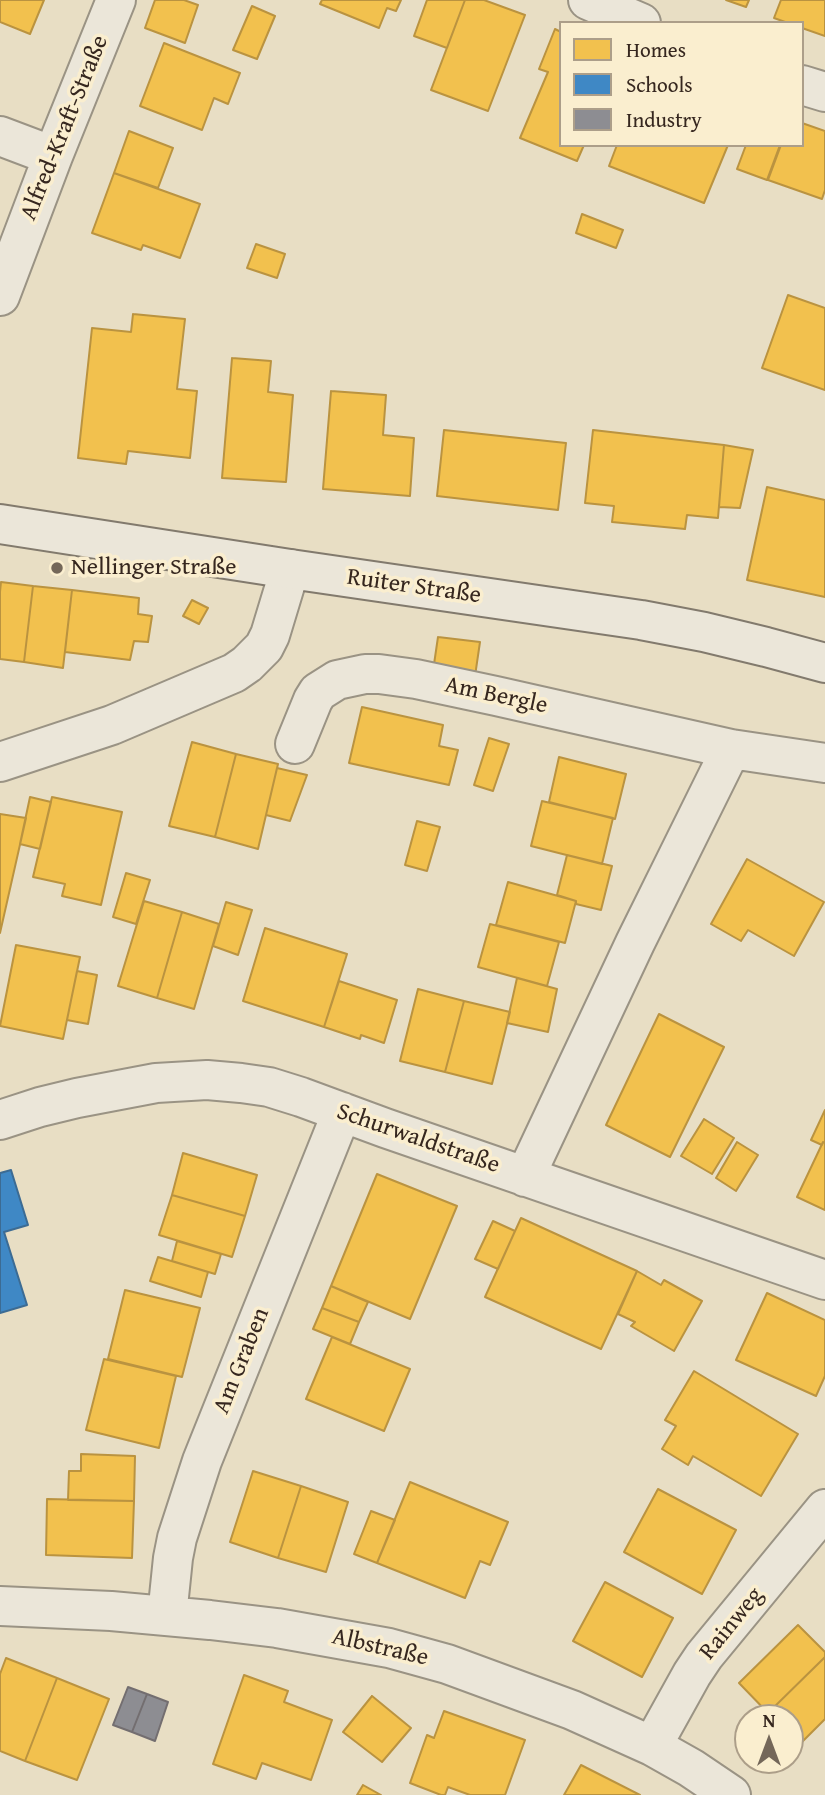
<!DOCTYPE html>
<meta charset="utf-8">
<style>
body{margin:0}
#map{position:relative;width:825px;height:1795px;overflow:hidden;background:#e8dec4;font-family:"Gentium Book Plus",serif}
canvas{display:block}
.legend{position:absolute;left:559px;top:21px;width:245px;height:126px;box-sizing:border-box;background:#faeecf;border:2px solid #ac9e89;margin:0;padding:9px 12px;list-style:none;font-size:21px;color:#36271f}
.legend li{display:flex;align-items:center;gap:14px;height:35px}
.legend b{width:35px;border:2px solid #ac9e89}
.north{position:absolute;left:734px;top:1704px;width:70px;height:70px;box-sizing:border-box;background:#faeecf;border:2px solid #ac9e89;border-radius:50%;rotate:0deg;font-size:19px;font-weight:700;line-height:28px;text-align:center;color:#36271f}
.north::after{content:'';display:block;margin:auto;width:24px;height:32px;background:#746759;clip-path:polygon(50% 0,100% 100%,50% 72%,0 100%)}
</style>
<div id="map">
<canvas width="825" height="1795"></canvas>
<ul class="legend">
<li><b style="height:19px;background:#f2c14e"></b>Homes</li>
<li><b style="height:19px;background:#3f88c5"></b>Schools</li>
<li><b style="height:19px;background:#8d8d92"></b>Industry</li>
</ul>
<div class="north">N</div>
</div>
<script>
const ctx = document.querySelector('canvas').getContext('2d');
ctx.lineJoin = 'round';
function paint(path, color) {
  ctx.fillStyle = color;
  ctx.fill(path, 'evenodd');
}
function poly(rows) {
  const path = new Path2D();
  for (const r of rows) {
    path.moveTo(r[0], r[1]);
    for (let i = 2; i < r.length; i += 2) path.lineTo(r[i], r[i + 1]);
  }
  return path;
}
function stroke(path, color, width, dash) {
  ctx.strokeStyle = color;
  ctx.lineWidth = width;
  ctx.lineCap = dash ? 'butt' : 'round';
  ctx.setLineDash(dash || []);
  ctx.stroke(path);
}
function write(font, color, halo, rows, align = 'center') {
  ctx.font = font + ' "Gentium Book Plus",serif';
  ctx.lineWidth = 7;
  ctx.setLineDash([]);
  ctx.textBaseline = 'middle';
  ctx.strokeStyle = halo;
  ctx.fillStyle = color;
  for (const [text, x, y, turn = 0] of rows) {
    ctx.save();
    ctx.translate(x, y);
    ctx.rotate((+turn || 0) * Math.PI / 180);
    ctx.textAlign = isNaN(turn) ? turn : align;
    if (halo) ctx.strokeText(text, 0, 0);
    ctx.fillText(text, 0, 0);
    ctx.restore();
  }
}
const homes = poly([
 [0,0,44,0,30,34,0,22,0,0],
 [155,0,184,0,198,5,185,43,145,28,155,0],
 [322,0,401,0,396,11,387,8,379,28,320,4,322,0],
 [427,0,465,0,447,48,414,36,427,0],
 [465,0,484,0,525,15,488,111,431,90,465,0],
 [726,0,749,0,746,7,726,0],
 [781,0,825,0,825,36,802,28,802,23,788,23,774,18,781,0],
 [252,6,275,16,257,59,233,50,252,6],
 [555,29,561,32,561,145,584,145,577,161,520,138,548,72,539,69,555,29],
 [164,43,240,73,228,104,214,98,202,130,140,106,164,43],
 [802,123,825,131,825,190,822,199,768,180,781,145,802,145,802,123],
 [129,131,173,148,158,188,114,173,129,131],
 [617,145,728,145,704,203,609,166,617,145],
 [746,145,780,145,767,180,737,169,746,145],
 [114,173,200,204,180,258,143,245,141,250,92,233,114,173],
 [582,214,623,230,616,248,576,233,582,214],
 [256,244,285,254,277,278,247,268,256,244],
 [788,295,825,308,825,390,762,368,788,295],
 [133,314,185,319,177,389,197,391,190,458,128,451,126,464,78,458,92,328,131,332,133,314],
 [232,358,271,361,268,392,293,395,286,482,222,478,232,358],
 [331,391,386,395,383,435,414,438,410,496,323,489,331,391],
 [444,430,566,443,558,510,437,496,444,430],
 [593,430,724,445,718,518,687,515,685,529,612,522,614,506,585,503,593,430],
 [724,445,753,450,740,508,719,507,724,445],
 [767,487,825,500,825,597,747,580,767,487],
 [1,582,33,586,24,662,0,659,0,592,1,582],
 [33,586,72,590,63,668,24,662,33,586],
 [72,590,139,598,138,614,152,616,148,642,134,641,130,660,65,652,72,590],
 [192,600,208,608,199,624,183,616,192,600],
 [438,637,480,642,475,676,433,671,438,637],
 [362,707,443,725,439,746,458,750,449,785,349,763,362,707],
 [489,738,509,744,493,791,474,785,489,738],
 [192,742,236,754,215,837,169,826,192,742],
 [236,754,278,764,258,849,215,837,236,754],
 [559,757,626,774,615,819,549,802,559,757],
 [277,768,307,775,290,821,266,815,277,768],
 [30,797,51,802,40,849,20,844,30,797],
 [52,797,122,812,101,905,62,896,65,884,33,877,52,797],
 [542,801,613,818,602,864,531,846,542,801],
 [0,814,26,818,0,933,0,814],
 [417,821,440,827,427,871,405,865,417,821],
 [567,855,612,866,601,910,576,904,576,901,557,895,567,855],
 [747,859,824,902,794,956,748,930,741,941,711,924,747,859],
 [126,873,150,880,136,924,113,917,126,873],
 [508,882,576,901,565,943,496,925,508,882],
 [144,901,182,912,157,998,118,986,144,901],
 [226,902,252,910,238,955,213,946,226,902],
 [182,912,219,924,194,1009,157,998,182,912],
 [490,924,559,942,547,986,478,967,490,924],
 [265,928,347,954,324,1027,243,1001,265,928],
 [16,945,80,957,63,1039,0,1026,16,945],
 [77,971,97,975,88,1024,67,1020,77,971],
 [517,978,557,989,548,1032,507,1023,517,978],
 [339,981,397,1000,384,1043,361,1035,360,1039,324,1027,339,981],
 [418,989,464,1001,445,1072,400,1061,418,989],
 [464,1001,510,1012,492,1084,445,1072,464,1001],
 [659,1014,724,1047,670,1157,606,1125,659,1014],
 [825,1110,825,1143,823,1142,822,1145,811,1140,825,1110],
 [704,1119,734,1138,712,1174,681,1156,704,1119],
 [737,1142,758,1155,736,1191,716,1178,737,1142],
 [823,1142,825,1143,825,1210,797,1197,823,1142],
 [183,1153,257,1175,245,1216,172,1195,183,1153],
 [377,1174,457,1206,410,1319,331,1286,377,1174],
 [172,1195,245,1216,232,1257,159,1235,172,1195],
 [521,1218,637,1271,601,1349,485,1297,521,1218],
 [493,1221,515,1231,498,1269,475,1259,493,1221],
 [177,1241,221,1254,215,1274,172,1261,177,1241],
 [158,1257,208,1272,201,1297,150,1281,158,1257],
 [637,1271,661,1285,664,1280,702,1301,674,1351,631,1326,635,1322,618,1314,637,1271],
 [331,1286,368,1302,359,1322,322,1308,331,1286],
 [125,1290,200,1308,182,1377,108,1359,125,1290],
 [767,1293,825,1320,825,1376,816,1396,736,1360,767,1293],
 [322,1308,359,1322,350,1344,313,1329,322,1308],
 [332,1337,410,1369,384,1431,306,1399,332,1337],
 [104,1359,176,1376,159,1448,86,1430,104,1359],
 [694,1371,798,1434,761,1496,693,1456,688,1465,662,1449,676,1426,665,1420,694,1371],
 [81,1454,135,1456,134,1501,68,1500,69,1471,81,1471,81,1454],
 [253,1471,301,1486,278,1558,230,1542,253,1471],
 [410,1482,508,1522,490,1565,480,1561,465,1598,377,1563,410,1482],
 [301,1486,348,1502,326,1572,278,1558,301,1486],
 [658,1489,736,1530,702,1594,624,1552,658,1489],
 [47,1499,134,1501,132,1558,46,1555,47,1499],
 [371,1511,395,1520,377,1563,354,1554,371,1511],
 [605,1582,673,1618,642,1677,573,1641,605,1582],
 [798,1625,825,1652,825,1657,768,1713,739,1683,798,1625],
 [825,1657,825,1719,800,1744,790,1734,790,1718,774,1718,768,1713,825,1657],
 [6,1658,57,1678,25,1761,0,1751,0,1674,6,1658],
 [244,1675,288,1691,284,1702,332,1720,311,1780,262,1763,256,1779,213,1764,244,1675],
 [57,1678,109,1699,77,1780,25,1761,57,1678],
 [372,1696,411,1728,382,1762,343,1732,372,1696],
 [444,1711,525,1740,505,1795,470,1795,448,1787,445,1795,441,1795,410,1783,427,1735,434,1738,444,1711],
 [581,1765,640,1795,564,1795,581,1765],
 [363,1785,381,1795,357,1795,363,1785]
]);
paint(homes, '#f2c14e');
stroke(homes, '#ba9340', 2);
const schools = poly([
 [11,1170,28,1225,4,1232,27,1305,0,1313,0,1173,11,1170]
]);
paint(schools, '#3f88c5');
stroke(schools, '#3c6b93', 2);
const industry = poly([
 [128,1687,147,1694,132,1732,113,1725,128,1687],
 [147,1694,168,1702,155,1741,132,1732,147,1694]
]);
paint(industry, '#8d8d92');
stroke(industry, '#736e70', 2);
const street = poly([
 [588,0,641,23],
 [802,85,825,92],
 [0,136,53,156],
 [0,296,53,156,116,0],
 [295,744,313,700,318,692,337,680,365,674,379,674,416,679,496,696,731,749,825,763],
 [0,762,112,725,234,673,247,664,264,647,270,635,290,569],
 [0,1120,40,1107,77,1098,156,1083,207,1080,241,1083,269,1087,301,1097,385,1128,825,1280],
 [525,1177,635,943,731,749],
 [0,1606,111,1611,210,1620,277,1628,389,1648,447,1664,572,1710,652,1746,691,1768,731,1795],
 [167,1616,173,1558,177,1538,202,1461,342,1112],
 [652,1746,692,1674,704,1656,825,1509]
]);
const secondary = poly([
 [0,524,290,569,641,620,704,632,766,647,825,663]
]);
stroke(street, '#9a9384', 42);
stroke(secondary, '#827a6d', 42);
stroke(street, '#ebe6d9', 38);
stroke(secondary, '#ebe6d9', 38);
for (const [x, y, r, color] of [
 [57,568,7,"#746759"]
]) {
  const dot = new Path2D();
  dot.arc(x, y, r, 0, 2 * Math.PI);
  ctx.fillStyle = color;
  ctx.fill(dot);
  stroke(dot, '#faeecf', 2.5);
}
write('24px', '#36271f', '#faeecf', [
 ["Alfred-Kraft-Straße",65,128,-68],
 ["Ruiter Straße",414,587,8],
 ["Am Bergle",496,696,12],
 ["Schurwaldstraße",418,1139,19],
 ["Am Graben",242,1361,-68],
 ["Rainweg",732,1624,-51],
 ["Albstraße",380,1648,13]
]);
write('24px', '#36271f', '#faeecf', [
 ["Nellinger Straße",71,568]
], 'left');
</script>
